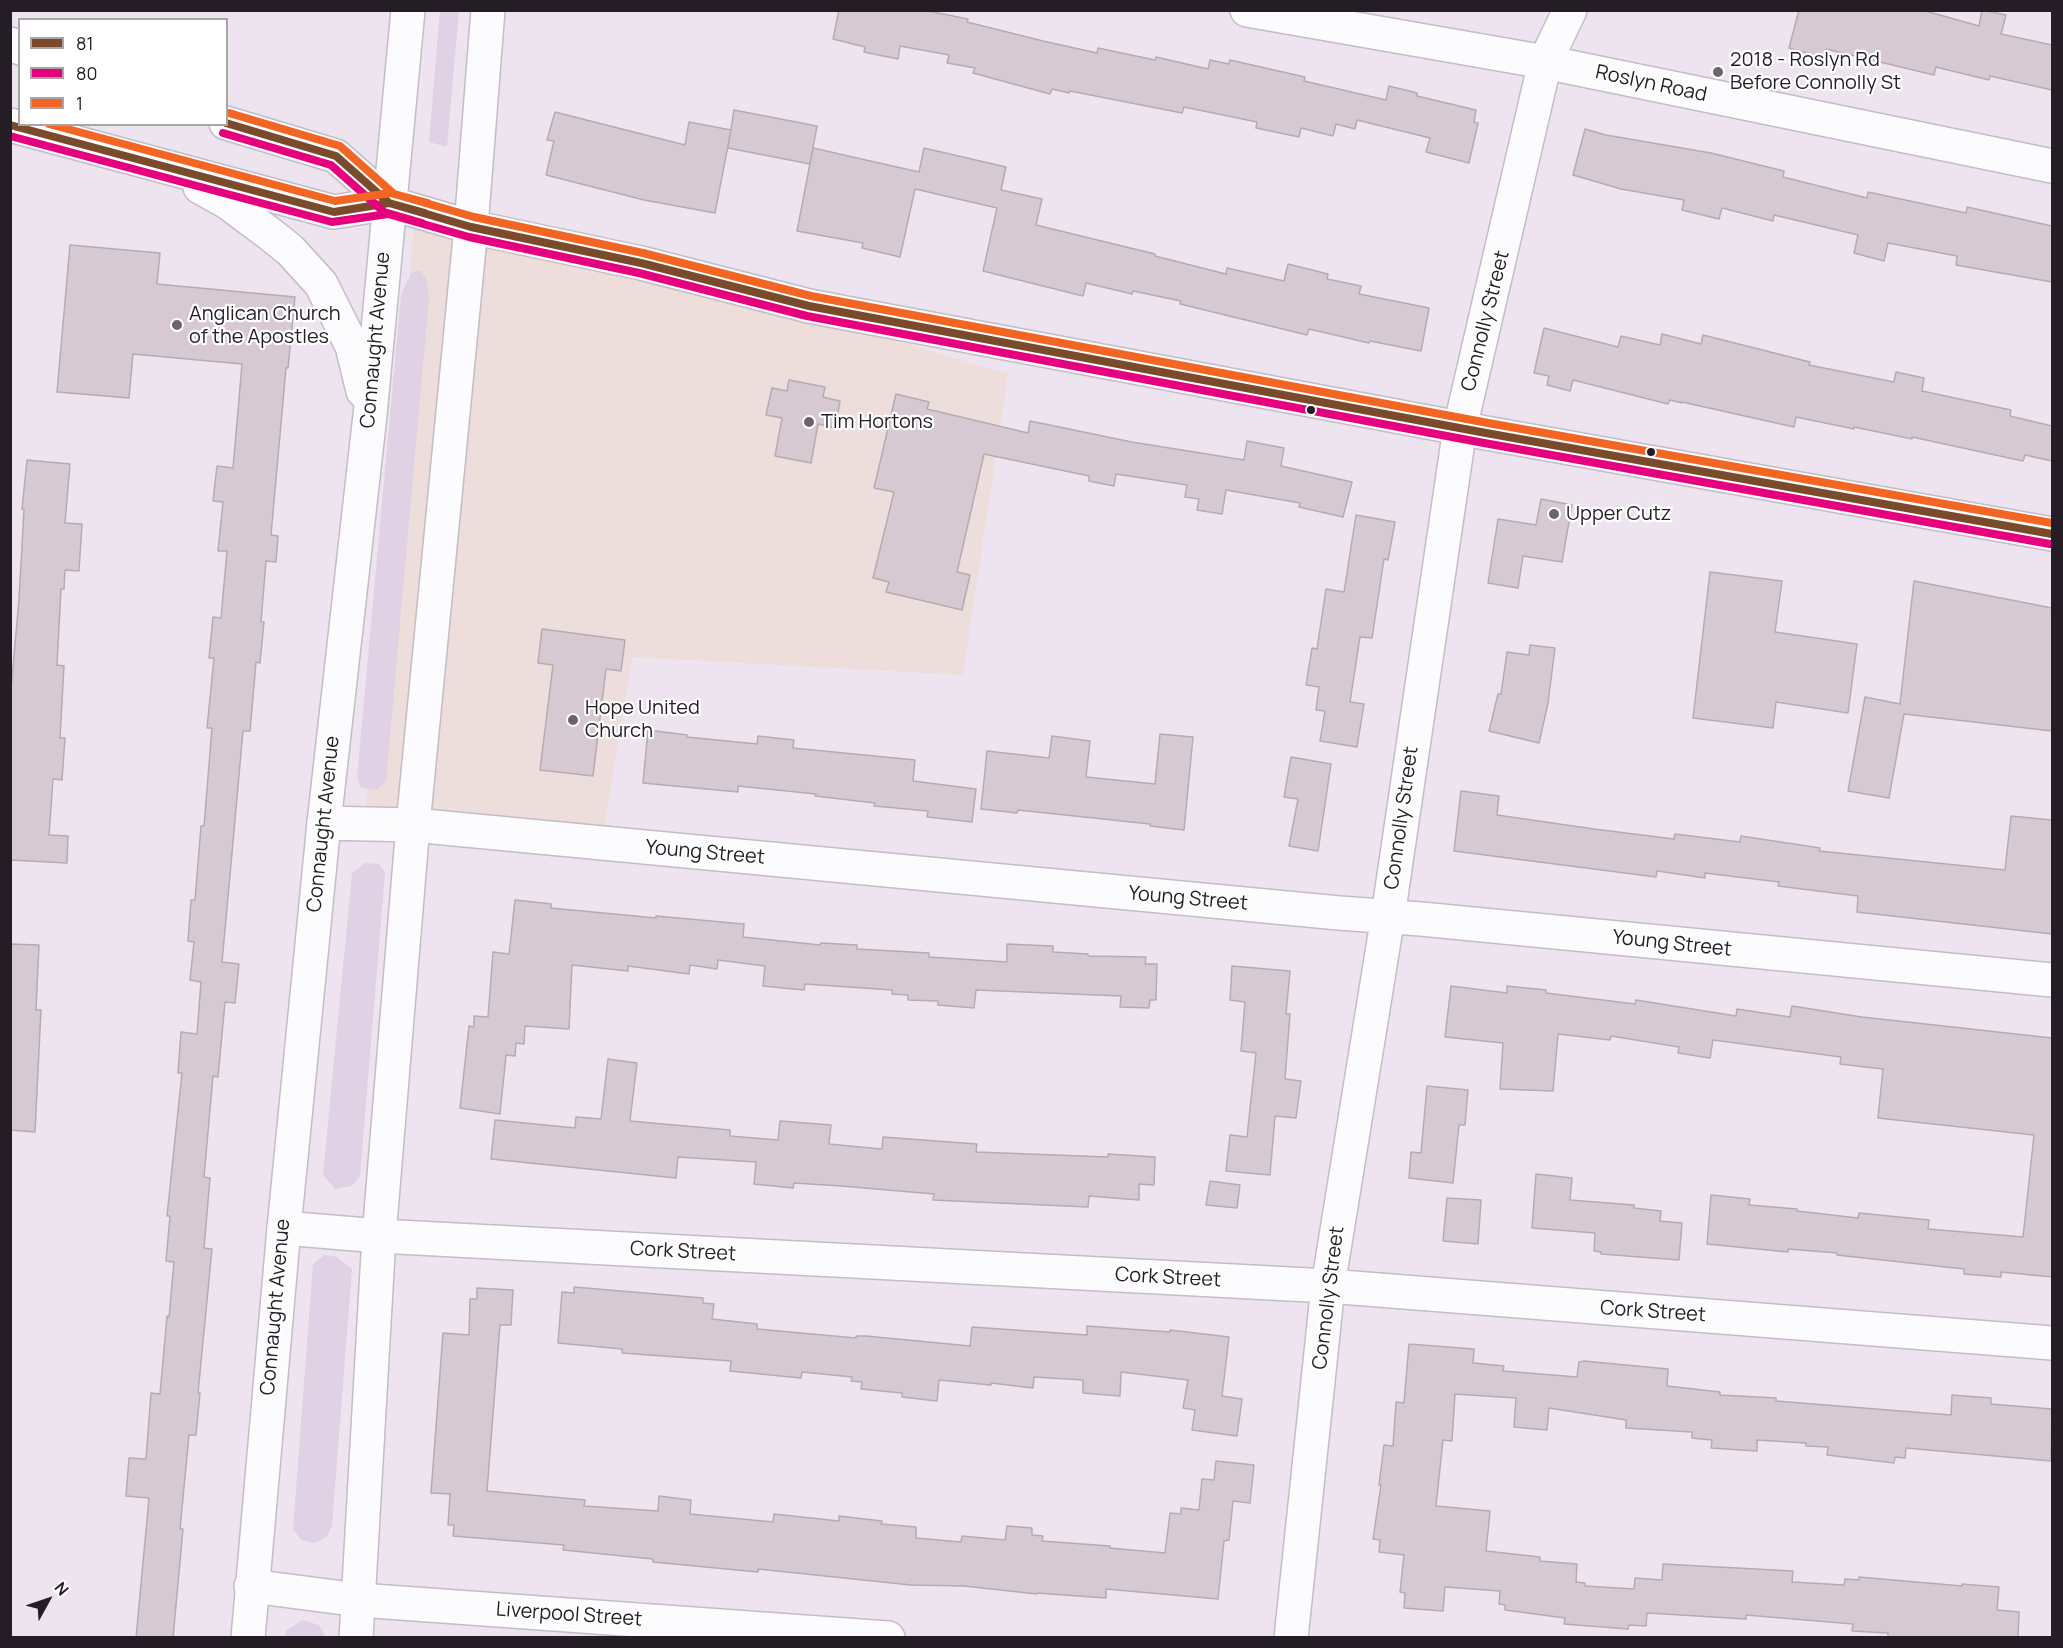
<!DOCTYPE html>
<style>
body{margin:0}
#map{position:relative;width:2063px;height:1648px;overflow:hidden;background:#eee4f0;font-family:Manrope,sans-serif}
canvas{display:block}
.frame{position:absolute;inset:0;border:12px solid #241d26;pointer-events:none}
.legend{position:absolute;left:18px;top:18px;width:210px;height:108px;box-sizing:border-box;background:#fff;border:2px solid #a7a5a8;margin:0;padding:8px 10px;list-style:none;font-size:18px;color:#241d26}
.legend li{display:flex;align-items:center;gap:12px;height:30px}
.legend b{width:30px;border:2px solid #a7a5a8}
.north{position:absolute;left:18px;top:1570px;width:60px;height:60px;-webkit-text-stroke:4px #fff;paint-order:stroke;rotate:50deg;font-size:16px;font-weight:700;line-height:24px;text-align:center;color:#241d26}
.north::after{content:'';display:block;margin:auto;width:21px;height:27px;background:#241d26;clip-path:polygon(50% 0,100% 100%,50% 72%,0 100%)}
</style>
<div id="map">
<canvas width="2063" height="1648"></canvas>
<div class="frame"></div>
<ul class="legend">
<li><b style="height:8px;background:#7a4b2a"></b>81</li>
<li><b style="height:8px;background:#e5007d"></b>80</li>
<li><b style="height:8px;background:#f26522"></b>1</li>
</ul>
<div class="north">N</div>
</div>
<script>
const ctx = document.querySelector('canvas').getContext('2d');
ctx.lineJoin = 'round';
function paint(path, color) {
  ctx.fillStyle = color;
  ctx.fill(path, 'evenodd');
}
function poly(rows) {
  const path = new Path2D();
  for (const r of rows) {
    path.moveTo(r[0], r[1]);
    for (let i = 2; i < r.length; i += 2) path.lineTo(r[i], r[i + 1]);
  }
  return path;
}
function stroke(path, color, width, dash) {
  ctx.strokeStyle = color;
  ctx.lineWidth = width;
  ctx.lineCap = dash ? 'butt' : 'round';
  ctx.setLineDash(dash || []);
  ctx.stroke(path);
}
function write(font, color, halo, rows, align = 'center') {
  ctx.font = font + ' Manrope,sans-serif';
  ctx.lineWidth = 4.5;
  ctx.setLineDash([]);
  ctx.textBaseline = 'middle';
  ctx.strokeStyle = halo;
  ctx.fillStyle = color;
  for (const [text, x, y, turn = 0] of rows) {
    ctx.save();
    ctx.translate(x, y);
    ctx.rotate((+turn || 0) * Math.PI / 180);
    ctx.textAlign = isNaN(turn) ? turn : align;
    if (halo) ctx.strokeText(text, 0, 0);
    ctx.fillText(text, 0, 0);
    ctx.restore();
  }
}
paint(poly([
 [416,196,1008,374,963,675,632,657,601,849,363,841]
]), '#eddddb');
paint(poly([
 [440,10,459,11,447,147,429,142],
 [420,270,426,278,429,297,386,781,376,790,361,788,357,777,401,295,411,273],
 [365,863,379,864,385,873,360,1176,352,1186,335,1189,323,1175,352,873],
 [324,1255,337,1257,352,1269,332,1526,327,1537,314,1543,301,1540,293,1529,313,1264],
 [302,1620,319,1625,326,1637,285,1637,286,1631]
]), '#e0d1e4');
const building = poly([
 [839,10,923,10,968,19,967,22,1043,41,1097,53,1098,48,1155,60,1156,57,1208,69,1210,60,1229,64,1230,60,1305,77,1304,81,1386,100,1389,86,1417,93,1417,96,1476,110,1474,122,1478,123,1469,163,1426,152,1430,138,1357,120,1355,129,1336,124,1333,136,1301,128,1299,137,1256,128,1257,122,1184,107,1182,113,1070,91,1069,93,1052,89,1050,94,973,73,975,68,947,63,949,55,900,46,898,59,864,52,865,47,833,39,839,10],
 [1799,10,1922,10,1979,26,1982,10,2006,15,2001,34,2052,45,2052,90,1990,76,1989,80,1936,67,1934,75,1826,49,1824,58,1789,48,1799,10],
 [734,110,817,126,810,164,728,148,734,110],
 [555,112,685,145,689,122,731,130,715,213,644,200,546,175,554,141,547,140,555,112],
 [1585,129,1606,135,1711,153,1784,171,1783,177,1867,198,1868,192,1966,213,1967,207,2052,226,2052,282,1956,265,1957,256,1888,243,1884,261,1854,253,1858,235,1774,215,1773,221,1722,208,1719,219,1682,210,1684,200,1621,189,1573,175,1585,129],
 [813,148,919,172,924,148,1006,167,1001,190,1042,199,1036,225,1155,254,1155,256,1226,274,1227,268,1284,281,1288,264,1328,274,1327,279,1361,286,1359,294,1429,308,1421,351,1370,341,1369,343,1309,329,1307,335,1180,304,1181,301,1133,291,1132,294,1086,283,1083,296,983,271,997,208,915,189,900,257,862,248,863,243,797,231,813,148],
 [70,245,160,253,157,284,295,297,288,368,286,368,271,535,278,536,276,562,266,561,261,622,264,622,260,663,256,662,250,731,243,731,228,897,222,962,239,964,235,1003,225,1002,218,1077,213,1076,204,1177,210,1178,204,1248,212,1249,198,1393,200,1393,196,1435,189,1435,180,1529,183,1529,173,1638,136,1638,149,1498,126,1496,129,1458,146,1459,151,1393,160,1394,167,1316,169,1317,174,1262,166,1261,170,1216,167,1216,182,1073,178,1073,181,1032,197,1034,201,982,190,980,194,942,188,941,191,900,195,900,201,826,204,826,212,728,207,728,214,658,209,658,213,617,221,618,227,551,218,551,223,502,213,501,217,466,233,468,242,364,133,354,129,398,57,392,70,245],
 [1544,328,1618,347,1621,336,1660,345,1662,334,1701,344,1703,335,1810,362,1809,365,1894,382,1896,372,1924,378,1922,391,2011,410,2010,416,2052,426,2052,461,2025,455,2023,461,1912,437,1912,439,1854,427,1854,429,1796,417,1794,427,1682,402,1682,403,1670,400,1668,404,1573,380,1570,391,1547,385,1549,376,1534,373,1544,328],
 [789,380,825,387,823,397,840,401,835,428,818,424,811,463,775,456,782,418,766,415,772,388,787,391,789,380],
 [896,394,929,402,927,409,1028,433,1030,421,1132,442,1244,460,1247,441,1284,448,1281,466,1352,482,1343,517,1299,507,1300,503,1226,490,1222,514,1197,510,1199,499,1185,497,1187,485,1116,474,1114,486,1089,481,1089,476,984,454,957,572,970,575,962,610,886,592,889,582,873,578,894,492,874,488,896,394],
 [27,460,70,464,65,523,82,524,79,571,65,570,64,589,61,589,57,665,64,666,60,738,65,738,62,780,53,779,49,835,68,836,67,863,10,860,10,701,19,599,24,510,22,509,27,460],
 [1541,499,1572,505,1562,562,1523,556,1518,588,1488,583,1498,519,1536,525,1541,499],
 [1356,515,1395,522,1388,560,1384,559,1372,638,1360,637,1350,702,1364,704,1357,747,1320,741,1325,711,1316,710,1319,687,1306,685,1312,648,1317,649,1326,589,1344,592,1356,515],
 [1710,572,1782,581,1775,632,1857,644,1848,713,1776,702,1773,728,1693,718,1710,572],
 [1914,581,2052,608,2052,731,1904,714,1889,798,1848,791,1865,697,1900,704,1914,581],
 [542,629,625,640,621,671,606,669,593,776,540,770,553,665,538,663,542,629],
 [1530,645,1555,648,1548,703,1539,743,1489,731,1498,694,1501,694,1507,652,1529,655,1530,645],
 [648,730,687,735,687,737,757,744,758,736,794,740,793,748,915,760,913,781,976,789,972,822,927,817,928,811,874,806,875,803,815,796,816,794,738,786,738,792,643,783,648,730],
 [1160,734,1193,737,1184,830,1150,826,1150,824,1018,810,1017,813,981,809,987,751,1049,758,1052,736,1090,741,1086,777,1155,784,1160,734],
 [1291,757,1331,764,1318,851,1289,846,1298,799,1284,797,1291,757],
 [1461,791,1499,796,1497,815,1594,829,1674,839,1675,834,1740,842,1741,836,1820,848,1819,851,2005,870,2011,816,2052,820,2052,934,1857,912,1858,896,1778,886,1779,882,1705,873,1705,878,1657,871,1656,877,1454,851,1461,791],
 [515,900,551,904,551,908,656,918,656,916,744,924,743,937,820,945,821,943,857,945,857,949,929,953,929,957,1007,962,1007,944,1053,946,1053,952,1088,954,1088,956,1146,957,1145,964,1157,964,1156,1000,1150,1000,1149,1008,1120,1007,1121,996,976,990,974,1008,938,1005,938,1001,908,1000,908,995,892,994,892,990,805,984,804,990,763,986,765,966,718,960,717,969,690,965,689,974,628,966,628,971,572,965,569,1029,525,1026,524,1044,516,1043,515,1056,506,1055,500,1114,460,1108,469,1026,474,1027,474,1016,488,1017,493,952,509,954,515,900],
 [10,944,39,945,36,1010,41,1010,35,1132,10,1130,10,944],
 [1232,966,1290,971,1286,1014,1290,1014,1285,1079,1301,1081,1296,1118,1275,1116,1270,1175,1226,1171,1230,1135,1247,1137,1256,1053,1241,1051,1245,1002,1230,1000,1232,966],
 [1451,986,1507,993,1507,986,1546,990,1546,993,1635,1004,1636,1000,1736,1016,1737,1009,1790,1017,1792,1006,1862,1017,2052,1038,2052,1277,2001,1272,2001,1277,1964,1274,1964,1269,1837,1255,1837,1253,1788,1249,1788,1252,1707,1244,1711,1195,1750,1199,1749,1205,1797,1209,1797,1211,1858,1218,1859,1213,1929,1220,1928,1229,2023,1237,2034,1135,1878,1118,1883,1069,1840,1064,1841,1057,1713,1040,1710,1058,1678,1053,1679,1047,1611,1036,1610,1040,1558,1034,1553,1091,1500,1089,1503,1043,1445,1037,1451,986],
 [608,1059,637,1063,630,1121,730,1130,730,1136,778,1140,780,1121,831,1125,829,1144,882,1149,883,1137,977,1144,976,1152,1108,1157,1108,1154,1155,1157,1154,1185,1139,1184,1139,1200,1089,1196,1088,1207,933,1200,934,1194,841,1186,794,1183,793,1188,754,1184,756,1162,678,1157,676,1178,491,1159,495,1120,575,1128,576,1117,601,1119,608,1059],
 [1427,1086,1468,1090,1465,1125,1459,1125,1453,1183,1409,1178,1411,1152,1421,1153,1427,1086],
 [1536,1174,1572,1178,1570,1200,1634,1205,1634,1208,1661,1211,1660,1221,1682,1223,1679,1260,1601,1254,1601,1252,1594,1251,1595,1233,1532,1228,1536,1174],
 [1210,1181,1240,1185,1237,1208,1206,1205,1210,1181],
 [1447,1198,1481,1200,1478,1244,1443,1241,1447,1198],
 [574,1287,703,1298,703,1303,714,1304,712,1319,757,1324,757,1329,856,1338,856,1336,866,1336,970,1346,972,1327,1087,1335,1087,1326,1170,1332,1170,1330,1229,1337,1222,1396,1242,1399,1237,1436,1192,1430,1195,1410,1183,1408,1188,1380,1121,1372,1120,1396,1083,1393,1083,1380,1034,1377,1033,1388,991,1383,991,1385,939,1380,937,1401,902,1397,902,1393,861,1389,862,1382,851,1381,852,1377,802,1372,801,1378,730,1371,731,1361,622,1353,622,1349,558,1343,562,1292,574,1293,574,1287],
 [477,1288,513,1290,511,1325,500,1325,487,1491,585,1500,584,1506,658,1511,659,1496,691,1500,690,1514,773,1522,774,1514,839,1521,839,1516,882,1521,881,1524,916,1527,916,1538,961,1542,962,1536,1005,1540,1007,1526,1032,1528,1032,1535,1043,1536,1042,1541,1110,1546,1110,1548,1165,1553,1170,1513,1181,1514,1181,1508,1199,1510,1202,1479,1214,1480,1216,1461,1254,1465,1250,1503,1233,1501,1229,1540,1224,1541,1218,1599,1106,1589,1106,1598,1037,1593,1037,1594,964,1586,911,1585,758,1569,758,1572,653,1562,653,1559,563,1550,564,1545,453,1536,454,1525,448,1525,450,1494,431,1493,443,1333,469,1335,470,1299,477,1299,477,1288],
 [1409,1344,1474,1349,1473,1363,1504,1366,1503,1371,1577,1377,1579,1362,1584,1361,1668,1369,1667,1386,1720,1392,1720,1395,1776,1398,1776,1401,1951,1415,1952,1395,1991,1398,1991,1404,2052,1409,2051,1461,1906,1448,1905,1458,1895,1457,1894,1463,1827,1455,1828,1447,1806,1446,1806,1443,1757,1440,1757,1451,1711,1448,1712,1440,1692,1438,1692,1432,1626,1428,1626,1420,1549,1408,1547,1430,1514,1427,1516,1398,1455,1394,1452,1441,1443,1440,1436,1506,1490,1511,1486,1551,1540,1557,1540,1561,1577,1564,1576,1582,1585,1583,1585,1586,1634,1589,1635,1578,1662,1580,1663,1564,1793,1571,1792,1582,1844,1585,1845,1579,1859,1580,1859,1577,1962,1586,1962,1584,1999,1587,1997,1610,2019,1612,2018,1638,1888,1638,1888,1633,1852,1631,1853,1624,1746,1615,1746,1619,1647,1613,1646,1626,1629,1625,1628,1629,1564,1624,1565,1618,1505,1610,1505,1605,1499,1604,1500,1591,1445,1587,1443,1611,1404,1608,1405,1593,1400,1592,1404,1555,1379,1552,1380,1540,1373,1539,1381,1485,1379,1485,1384,1445,1393,1446,1396,1402,1404,1403,1409,1344]
]);
paint(building, '#d6c9d2');
stroke(building, '#b5abb3', 1.5);
const minor = poly([
 [1247,10,1545,62,2052,166],
 [324,823,413,825,1339,913,1421,919,2052,980],
 [284,1228,379,1236,1328,1286,2052,1343],
 [251,1586,359,1600,888,1638],
 [1291,1638,1328,1286,1388,916,1460,428,1545,62,1570,10]
]);
const secondary = poly([
 [471,227,641,263,809,306,851,314,1486,433,2052,534]
]);
const primary = poly([
 [10,44,20,48],
 [226,123,336,156,389,203,471,227],
 [10,125,334,212,389,203],
 [200,187,227,202,270,234,290,250,321,284,352,346,363,391],
 [248,1638,284,1228,324,823,370,415,408,10],
 [356,1638,379,1236,413,825,471,227,488,10]
]);
stroke(minor, '#c4bcc6', 36);
stroke(secondary, '#c4bcc6', 36);
stroke(primary, '#c4bcc6', 36);
stroke(minor, '#fcfbfd', 33);
stroke(secondary, '#fcfbfd', 33);
stroke(primary, '#fcfbfd', 33);
stroke(poly([
 [226,123,336,156,389,203,425,213],
 [10,125,334,212,389,203,471,227,641,263,809,306,1486,433,2052,534]
]), '#7a4b2a', 8);
stroke(poly([
 [223,133,331,165,384,212,422,223],
 [10,136,332,222,388,214,469,237,639,273,807,316,1484,443,2050,544]
]), '#e5007d', 8);
stroke(poly([
 [229,113,340,146,394,194,428,203],
 [49,124,335,201,391,193,474,217,643,253,811,296,1488,423,2052,523]
]), '#f26522', 8);
for (const [x, y, r, color] of [
 [1718,72,6,"#6b636d"],
 [177,325,6,"#6b636d"],
 [1311,410,5,"#241d26"],
 [809,422,6,"#6b636d"],
 [1651,452,5,"#241d26"],
 [1554,514,6,"#6b636d"],
 [573,720,6,"#6b636d"]
]) {
  const dot = new Path2D();
  dot.arc(x, y, r, 0, 2 * Math.PI);
  ctx.fillStyle = color;
  ctx.fill(dot);
  stroke(dot, '#fff', 2);
}
write('20px', '#241d26', '#fff', [
 ["2018 - Roslyn Rd",1730,60],
 ["Before Connolly St",1730,83],
 ["Anglican Church",189,314],
 ["of the Apostles",189,337],
 ["Tim Hortons",821,422],
 ["Upper Cutz",1566,514],
 ["Hope United",585,708],
 ["Church",585,731]
], 'left');
write('20px', '#241d26', '#fff', [
 ["Roslyn Road",1651,84,12],
 ["Connolly Street",1486,321,-76],
 ["Connaught Avenue",376,340,-85],
 ["Connolly Street",1402,818,-82],
 ["Connaught Avenue",324,824,-84],
 ["Young Street",705,853,5],
 ["Young Street",1188,899,5],
 ["Young Street",1672,944,6],
 ["Cork Street",683,1252,3],
 ["Cork Street",1168,1278,3],
 ["Connolly Street",1329,1298,-83],
 ["Connaught Avenue",276,1307,-85],
 ["Cork Street",1653,1312,4],
 ["Liverpool Street",569,1615,4]
]);
</script>
